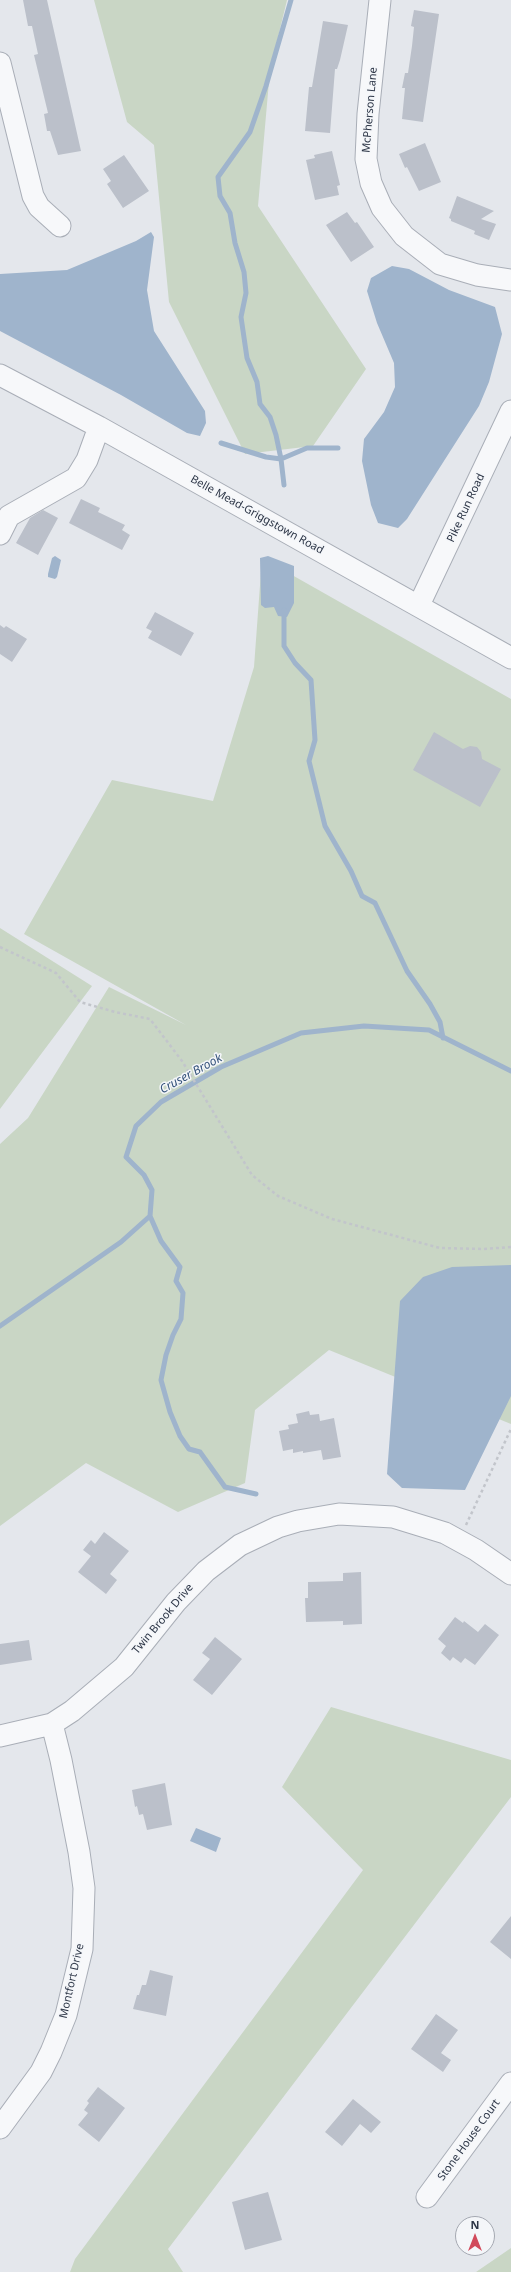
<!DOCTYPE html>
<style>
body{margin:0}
#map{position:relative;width:511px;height:2272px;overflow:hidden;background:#e4e7ec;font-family:"Noto Sans",sans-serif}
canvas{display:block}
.north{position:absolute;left:455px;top:2216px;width:40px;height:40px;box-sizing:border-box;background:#f4f6f9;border:1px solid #a4a8b1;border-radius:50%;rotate:0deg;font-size:11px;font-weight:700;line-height:16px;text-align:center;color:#2b3445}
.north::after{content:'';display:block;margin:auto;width:14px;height:18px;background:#d1495b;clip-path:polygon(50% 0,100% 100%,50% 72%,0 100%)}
</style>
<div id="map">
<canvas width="511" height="2272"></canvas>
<div class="north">N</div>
</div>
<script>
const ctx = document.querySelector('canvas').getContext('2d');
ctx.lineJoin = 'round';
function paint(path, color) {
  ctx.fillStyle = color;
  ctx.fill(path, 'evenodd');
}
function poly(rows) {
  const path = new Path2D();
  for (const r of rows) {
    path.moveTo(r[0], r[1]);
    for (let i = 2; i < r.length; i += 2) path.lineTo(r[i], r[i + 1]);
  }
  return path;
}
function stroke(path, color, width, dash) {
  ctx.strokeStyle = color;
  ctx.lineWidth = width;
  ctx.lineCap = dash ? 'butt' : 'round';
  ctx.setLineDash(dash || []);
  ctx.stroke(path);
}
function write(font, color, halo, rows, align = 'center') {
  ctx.font = font + ' "Noto Sans",sans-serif';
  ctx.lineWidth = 3;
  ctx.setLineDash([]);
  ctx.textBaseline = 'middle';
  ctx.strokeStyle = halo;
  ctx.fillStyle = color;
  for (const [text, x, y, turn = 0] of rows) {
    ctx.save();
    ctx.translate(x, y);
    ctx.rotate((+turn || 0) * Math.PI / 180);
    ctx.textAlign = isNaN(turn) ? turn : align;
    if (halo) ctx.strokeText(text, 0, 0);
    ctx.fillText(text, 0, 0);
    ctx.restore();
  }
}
paint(poly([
 [94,0,287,0,270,70,258,206,366,369,313,446,245,454,169,302,154,145,127,122],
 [262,558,511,699,511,1424,329,1350,255,1410,245,1483,178,1512,86,1463,0,1526,0,1144,28,1118,109,987,186,1025,24,934,112,780,213,801,254,667],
 [0,928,92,986,0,1109],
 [331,1707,511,1760,511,1797,168,2249,183,2272,70,2272,75,2259,363,1870,282,1787],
 [511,2248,511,2272,476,2272]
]), '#c9d6c5');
paint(poly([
 [151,232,154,237,147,290,154,331,205,411,206,423,200,436,187,433,121,395,0,331,0,274,67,270,136,241],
 [392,266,409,269,449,290,495,307,502,334,489,382,479,406,407,519,398,528,378,523,371,505,362,461,364,439,384,412,395,387,394,363,377,323,367,291,371,278],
 [55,556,61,560,57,577,55,579,48,577,48,574,52,558],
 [268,556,294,566,294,603,287,617,278,616,274,607,265,608,261,605,260,558],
 [511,1265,511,1396,465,1490,402,1488,387,1474,400,1301,423,1277,452,1267],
 [196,1828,221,1838,216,1852,190,1841]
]), '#9fb4cc');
stroke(poly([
 [221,443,266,457,281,459,307,448,338,448],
 [284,485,281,459,276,435,270,417,260,404,257,382,247,358,241,317,246,293,244,272,235,243,230,213,220,196,218,177,250,132,266,86,291,0],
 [284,610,284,646,295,663,311,680,315,740,309,761,325,826,351,871,362,896,375,903,407,971,430,1004,440,1022,443,1038],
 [150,1216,161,1241,180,1267,176,1281,183,1293,181,1319,173,1335,166,1355,161,1380,170,1412,180,1436,189,1449,200,1452,225,1487,256,1494],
 [0,1326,121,1242,150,1216,152,1190,144,1175,126,1157,136,1126,161,1102,221,1067,301,1033,364,1026,429,1030,511,1071]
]), '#9fb4cc', 5);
paint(poly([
 [23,0,47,0,81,151,58,155,50,131,47,131,44,114,48,113,34,55,38,54,32,26,28,26],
 [414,10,439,14,423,122,402,119,405,88,402,88,405,73,408,73,412,46,414,27,411,26],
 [323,21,348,25,340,60,337,69,335,69,330,133,305,131,309,87,312,87],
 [425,143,441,182,419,191,407,167,405,168,399,154],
 [332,151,340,185,337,186,339,195,315,200,306,160,315,158,314,155],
 [124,155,149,191,123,208,107,184,111,181,103,169],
 [457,196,494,211,481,219,496,224,489,240,474,234,475,231,451,221,451,219,449,218],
 [347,212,355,223,357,222,374,247,351,262,326,225],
 [81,499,100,508,98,512,125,525,122,530,130,535,122,550,69,523],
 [43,510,58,518,38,555,16,543,30,518],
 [155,612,194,633,181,656,148,638,152,631,146,628],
 [0,625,4,628,6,626,27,639,12,662,0,654],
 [434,732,463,749,470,746,477,747,481,752,482,759,501,769,480,807,413,770],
 [309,1411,310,1415,319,1414,320,1421,334,1418,341,1457,323,1460,321,1450,303,1453,303,1451,293,1453,293,1449,283,1451,279,1431,289,1429,288,1425,298,1423,296,1414],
 [104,1532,129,1551,110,1574,117,1580,106,1594,78,1572,91,1556,83,1550,91,1540,95,1544],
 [361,1572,362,1624,343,1625,343,1621,306,1622,305,1598,308,1598,308,1582,343,1581,343,1573],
 [455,1617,463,1623,464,1621,478,1632,485,1624,499,1635,475,1665,465,1658,461,1663,453,1657,450,1661,441,1653,446,1646,438,1639],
 [215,1637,242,1659,212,1695,193,1680,210,1659,202,1653],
 [29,1640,32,1660,0,1665,0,1644],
 [165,1783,172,1825,147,1830,143,1814,139,1815,137,1806,135,1807,132,1790],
 [511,1916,511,1959,490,1942],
 [150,1970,173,1976,166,2016,133,2009,137,1995,139,1995,142,1985,146,1985],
 [436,2014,458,2030,441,2053,451,2060,443,2072,411,2049],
 [98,2087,125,2108,99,2142,78,2125,88,2113,84,2110,89,2103,87,2101],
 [353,2099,381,2122,371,2133,360,2124,342,2146,325,2132],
 [268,2192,282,2240,245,2250,232,2202]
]), '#bbc0ca');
const minor = poly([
 [380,0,368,114,366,159,371,183,382,208,404,236,440,264,477,275,511,280],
 [0,63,33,196,39,207,60,226],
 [0,375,99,427,511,658],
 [0,534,9,516,76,478,87,460,99,427],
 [419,605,511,411],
 [0,1736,52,1724,72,1711,124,1667,176,1602,206,1571,240,1545,278,1527,298,1521,339,1514,393,1517,445,1533,476,1550,511,1574],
 [0,2128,41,2072,51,2052,66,2015,82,1949,84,1888,79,1852,61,1760,52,1724],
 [427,2197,511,2083]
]);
stroke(minor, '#a9aeb7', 23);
stroke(poly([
 [0,947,56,973,80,1002,115,1012,150,1019,182,1061,252,1175,278,1196,332,1219,440,1248,484,1249,511,1247],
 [466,1525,511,1429]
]), '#c2c5cb', 2.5, [3, 3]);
stroke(minor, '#f7f8fa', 21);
write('11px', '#2b3445', '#f4f6f9', [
 ["McPherson Lane",370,110,-85],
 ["Pike Run Road",466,508,-65],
 ["Belle Mead-Griggstown Road",257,515,29],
 ["Twin Brook Drive",163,1619,-50],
 ["Montfort Drive",72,1981,-77],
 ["Stone House Court",469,2140,-54]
]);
write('italic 12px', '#34527a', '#f4f6f9', [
 ["Cruser Brook",191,1074,-29]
]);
</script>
